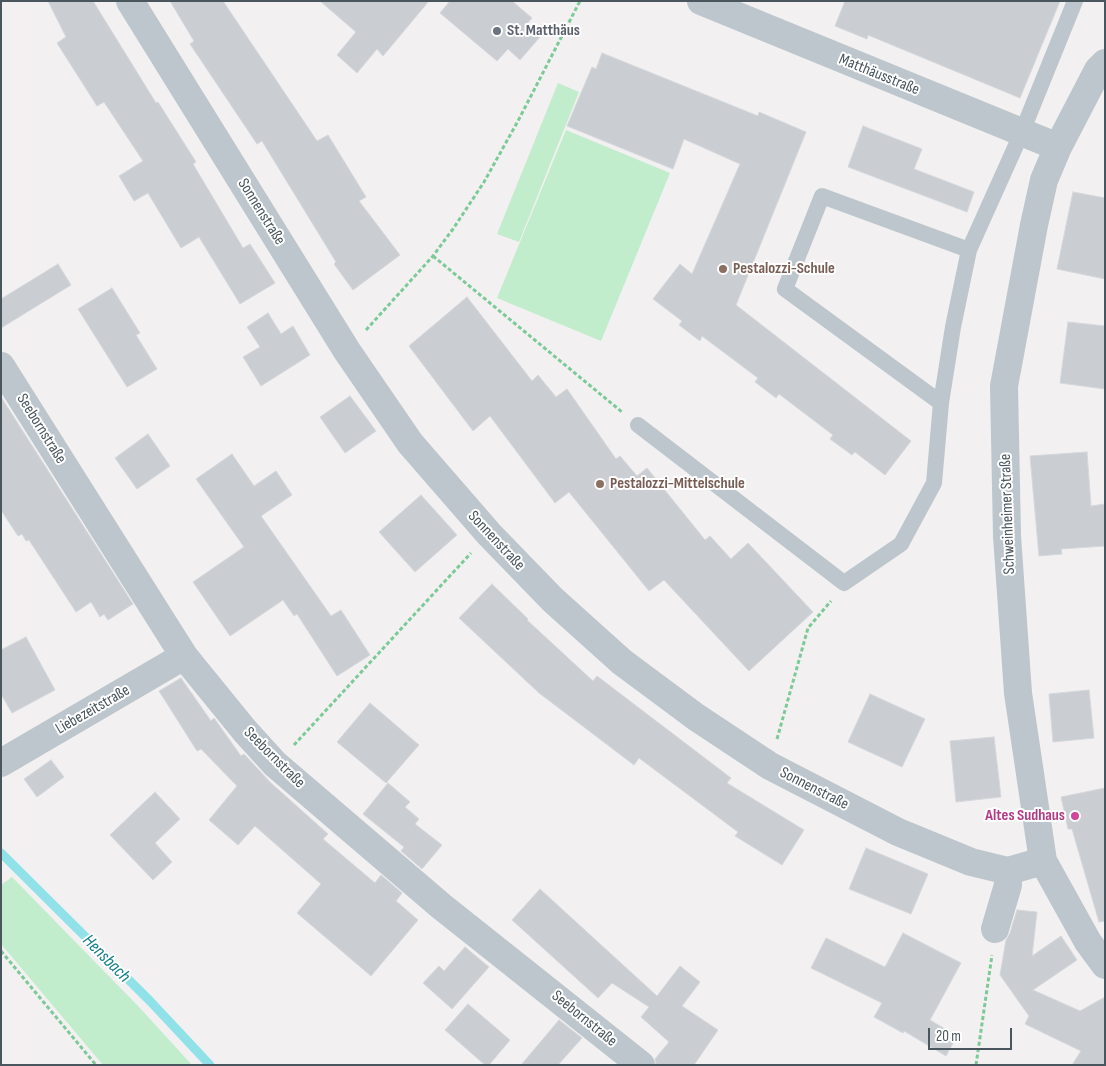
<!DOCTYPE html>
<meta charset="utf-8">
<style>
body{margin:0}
#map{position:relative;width:1106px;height:1066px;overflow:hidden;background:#f2f0f0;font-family:"Sofia Sans Condensed",sans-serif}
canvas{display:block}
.frame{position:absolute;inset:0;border:2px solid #49565d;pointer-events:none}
.scale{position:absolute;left:928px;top:1028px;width:84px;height:22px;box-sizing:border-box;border:2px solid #49565d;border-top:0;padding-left:6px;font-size:15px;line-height:18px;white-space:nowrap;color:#49565d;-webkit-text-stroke:4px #fff;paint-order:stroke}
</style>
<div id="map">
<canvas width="1106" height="1066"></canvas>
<div class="frame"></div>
<div class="scale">20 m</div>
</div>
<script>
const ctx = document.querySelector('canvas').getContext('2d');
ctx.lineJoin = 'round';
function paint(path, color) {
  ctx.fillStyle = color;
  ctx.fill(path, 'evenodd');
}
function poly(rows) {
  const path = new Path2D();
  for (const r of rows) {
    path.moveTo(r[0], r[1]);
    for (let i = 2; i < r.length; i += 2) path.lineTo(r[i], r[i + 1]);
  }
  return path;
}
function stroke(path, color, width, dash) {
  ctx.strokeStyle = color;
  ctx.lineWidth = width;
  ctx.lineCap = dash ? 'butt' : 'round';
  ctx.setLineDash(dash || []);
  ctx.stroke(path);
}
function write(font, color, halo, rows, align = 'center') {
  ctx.font = font + ' "Sofia Sans Condensed",sans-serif';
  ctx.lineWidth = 4;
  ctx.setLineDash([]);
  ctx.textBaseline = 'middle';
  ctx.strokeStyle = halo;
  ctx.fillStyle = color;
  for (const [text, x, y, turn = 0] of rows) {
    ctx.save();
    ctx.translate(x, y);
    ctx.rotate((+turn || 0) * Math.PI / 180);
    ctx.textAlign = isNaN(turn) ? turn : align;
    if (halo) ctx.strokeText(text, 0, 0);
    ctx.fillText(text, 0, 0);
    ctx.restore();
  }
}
paint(poly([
 [558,83,579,92,519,242,497,234],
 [566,130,670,173,601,341,497,298],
 [12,877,139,1007,192,1065,103,1065,1,944,1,885]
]), '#c1edcc');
stroke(poly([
 [1,853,150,1001,210,1065]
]), '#90e2e8', 9);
const building = poly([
 [48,1,93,1,156,103,158,102,196,162,193,164,243,248,250,244,275,283,240,304,199,237,181,248,148,193,134,201,119,176,143,161,104,102,97,106,57,43,66,37,48,1],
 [170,1,223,1,317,141,328,135,366,197,359,201,400,255,353,290,334,264,336,262,262,141,257,144,190,44,194,41,170,1],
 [320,1,429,1,383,56,377,49,357,73,337,55,356,32,320,1],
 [450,1,512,1,532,18,526,25,540,37,520,60,508,49,497,61,440,13,450,1],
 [845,1,1060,1,1020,98,868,35,867,39,835,26,845,1],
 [602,53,758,116,759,112,806,132,736,305,911,441,885,475,855,452,852,455,830,439,833,435,779,394,776,398,755,382,758,378,702,336,700,341,679,325,682,321,653,299,680,264,692,274,740,164,684,139,673,169,567,126,592,67,596,69,602,53],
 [863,126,922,149,914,169,974,192,967,212,848,167,863,126],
 [1073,192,1105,198,1105,279,1057,269,1073,192],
 [58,264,71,285,1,328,1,299,58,264],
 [112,288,140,333,136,335,157,369,127,387,78,309,112,288],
 [467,297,532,381,538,375,556,397,567,389,616,459,620,456,637,476,647,468,705,540,710,536,731,559,748,543,813,612,749,671,664,580,649,591,569,492,555,503,490,416,473,431,409,346,467,297],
 [268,313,281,334,293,326,310,355,261,386,243,357,260,347,247,327,268,313],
 [1068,322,1105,326,1105,389,1060,383,1068,322],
 [350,396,376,431,345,453,320,417,350,396],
 [1,397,133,604,108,620,104,614,100,617,91,602,76,612,29,540,26,541,22,534,18,536,1,510,1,397],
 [148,434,170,466,137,489,115,458,148,434],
 [1087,452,1091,506,1105,504,1105,546,1061,549,1062,554,1039,556,1030,456,1087,452],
 [232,454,254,486,276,471,292,495,261,516,331,616,341,610,370,655,337,676,297,614,294,616,283,600,230,636,193,582,244,547,196,479,232,454],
 [421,495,457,535,415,572,379,532,421,495],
 [492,584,528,619,527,620,593,681,597,676,731,778,727,783,804,830,782,865,735,836,738,832,639,758,634,765,539,693,459,618,492,584],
 [26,637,55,690,12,713,1,694,1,650,26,637],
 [181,678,211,721,214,718,241,756,244,754,271,783,328,834,323,839,375,883,381,875,402,893,396,901,418,920,371,976,297,913,321,884,255,826,238,845,209,820,237,786,201,749,197,751,159,691,181,678],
 [1089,690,1094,738,1053,742,1049,694,1089,690],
 [870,694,925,719,902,767,848,742,870,694],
 [370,703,419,745,386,783,337,742,370,703],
 [994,737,1001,797,956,802,950,741,994,737],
 [51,760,64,777,37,797,24,779,51,760],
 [388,783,410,802,405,807,419,819,415,824,442,845,422,869,401,851,404,847,363,814,388,783],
 [1105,788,1105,921,1099,922,1072,829,1068,829,1061,797,1105,788],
 [155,792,180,819,155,843,172,862,153,880,110,835,155,792],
 [866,848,928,874,911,914,849,889,866,848],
 [540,889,657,996,680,966,700,982,682,1006,718,1030,694,1065,656,1065,655,1059,669,1042,641,1017,649,1007,612,983,598,998,512,920,540,889],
 [1017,910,1037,912,1032,956,1061,936,1077,960,1033,990,1080,1011,1105,997,1105,1065,1072,1065,1081,1051,1025,1024,1029,1016,1000,975,1006,940,1010,933,1017,910],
 [903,933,961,963,930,1020,957,1036,946,1056,904,1031,903,1033,874,1017,882,1003,811,968,826,938,885,967,903,933],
 [465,947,489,967,452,1009,423,983,439,966,444,971,465,947],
 [468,1004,510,1040,489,1065,485,1065,445,1030,468,1004],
 [559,1020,582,1038,558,1065,521,1065,559,1020]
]);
paint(building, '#caced2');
stroke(building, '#d4d7db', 1);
stroke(poly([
 [433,256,622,412],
 [366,330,433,256,453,229,484,182,518,121,580,1],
 [777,739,808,628,831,601],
 [294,745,471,553],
 [1,951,96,1065],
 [976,1065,992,955]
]), '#7bca98', 3, [4, 2.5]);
stroke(poly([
 [941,403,785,289,822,196,969,250],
 [638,425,844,583,901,544,934,483,941,403,953,327,969,250,1022,132,1075,1]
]), '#bcc6cc', 16);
stroke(poly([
 [130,1,347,351,410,443,489,534,553,600,622,662,696,717,770,766,898,832,971,862,1008,871,1043,861],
 [701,1,1058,147],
 [1105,63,1098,70,1058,147,1044,180,1034,225,1004,386,1007,536,1018,693,1043,861,1088,942,1105,965],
 [1,366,184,656,245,731,275,764,441,906,641,1065],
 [1,763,184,656],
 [995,929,1008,885,1008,871]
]), '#bcc6cc', 28);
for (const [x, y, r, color] of [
 [497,31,5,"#6b7280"],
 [723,269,5,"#8d6e63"],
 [600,484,5,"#8d6e63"],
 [1075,816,5,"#d1479c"]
]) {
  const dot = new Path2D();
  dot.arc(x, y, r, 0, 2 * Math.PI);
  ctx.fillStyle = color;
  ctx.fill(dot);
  stroke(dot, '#fff', 2);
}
write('bold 16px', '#5b616d', '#fff', [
 ["St. Matthäus",507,31]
], 'left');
write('16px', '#49565d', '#fff', [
 ["Matthäusstraße",879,75,22],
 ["Sonnenstraße",261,212,58],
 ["Seebornstraße",41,429,58],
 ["Schweinheimer Straße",1008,514,-92],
 ["Sonnenstraße",496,541,47],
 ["Liebezeitstraße",93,710,-30],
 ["Seebornstraße",274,758,45],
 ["Sonnenstraße",814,789,27],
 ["Seebornstraße",584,1019,39]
]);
write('bold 16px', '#785e54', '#fff', [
 ["Pestalozzi-Schule",733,269],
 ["Pestalozzi-Mittelschule",610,484]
], 'left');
write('bold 16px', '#b23c85', '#fff', [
 ["Altes Sudhaus",1065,816]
], 'right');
write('italic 18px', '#137f87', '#fff', [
 ["Hensbach",106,959,45]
]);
</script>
